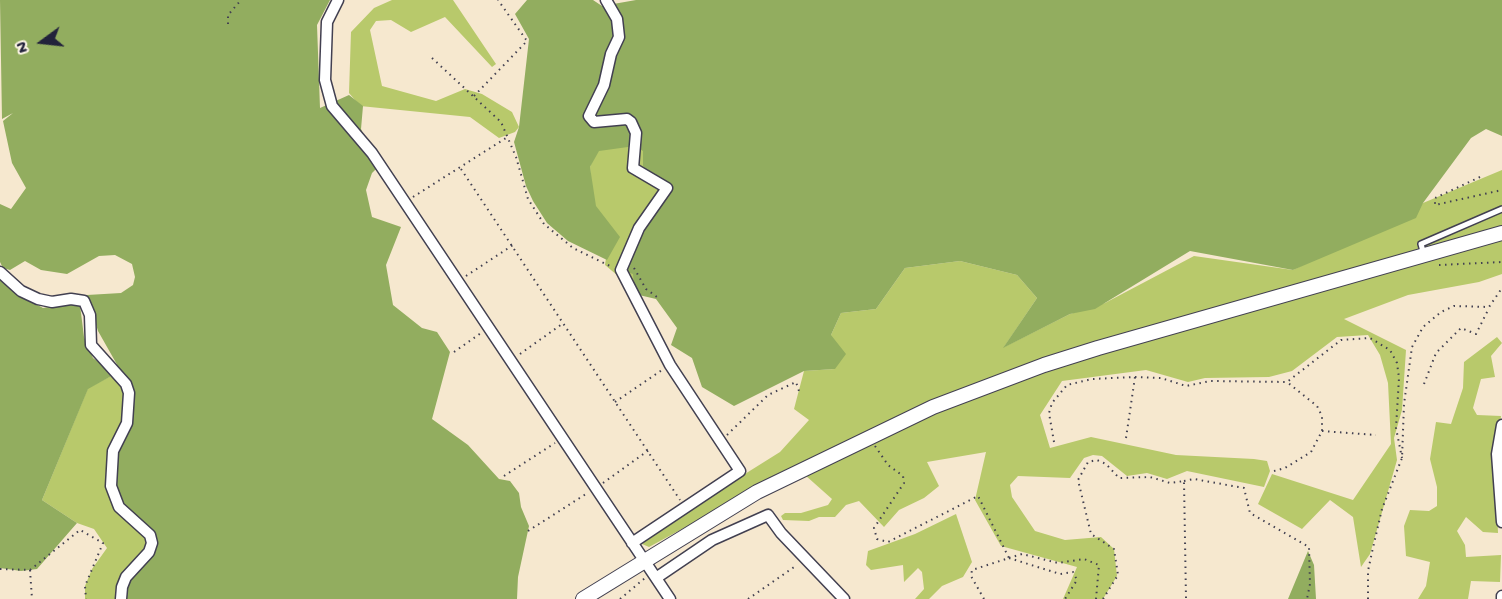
<!DOCTYPE html>
<style>
body{margin:0}
#map{position:relative;width:1502px;height:599px;overflow:hidden;background:#f6e8cf;font-family:"Gochi Hand",sans-serif}
canvas{display:block}
.north{position:absolute;left:12px;top:12px;width:60px;height:60px;-webkit-text-stroke:4px #fcf5e5;paint-order:stroke;rotate:255deg;font-size:16px;font-weight:700;line-height:24px;text-align:center;color:#22223b}
.north::after{content:'';display:block;margin:auto;width:21px;height:27px;background:#22223b;clip-path:polygon(50% 0,100% 100%,50% 72%,0 100%)}
</style>
<div id="map">
<canvas width="1502" height="599"></canvas>
<div class="north">N</div>
</div>
<script>
const ctx = document.querySelector('canvas').getContext('2d');
ctx.lineJoin = 'round';
function paint(path, color) {
  ctx.fillStyle = color;
  ctx.fill(path, 'evenodd');
}
function poly(rows) {
  const path = new Path2D();
  for (const r of rows) {
    path.moveTo(r[0], r[1]);
    for (let i = 2; i < r.length; i += 2) path.lineTo(r[i], r[i + 1]);
  }
  return path;
}
function stroke(path, color, width, dash) {
  ctx.strokeStyle = color;
  ctx.lineWidth = width;
  ctx.lineCap = dash ? 'butt' : 'round';
  ctx.setLineDash(dash || []);
  ctx.stroke(path);
}
paint(poly([
 [392,0,453,0,496,64,492,67,445,17,411,32,391,20,376,21,370,30,382,86,436,101,465,89,482,94,512,112,519,127,515,132,499,138,470,117,360,106,349,93,351,32,374,8],
 [632,141,641,146,674,191,634,284,630,286,605,265,607,251,591,191,590,167,597,149],
 [1502,170,1502,274,1479,282,1408,295,1344,319,1406,350,1402,410,1394,438,1397,460,1370,554,1361,567,1353,517,1330,500,1302,529,1258,504,1272,474,1353,500,1391,444,1388,383,1380,355,1368,335,1337,337,1292,371,1269,377,1205,378,1188,382,1146,370,1062,381,1040,415,1050,448,1091,437,1176,455,1254,459,1267,461,1270,471,1264,487,1187,471,1167,479,1147,473,1127,476,1102,456,1093,455,1084,458,1070,478,1018,476,1010,485,1012,497,1035,531,1065,540,1101,537,1114,549,1117,576,1103,599,1063,599,1077,567,1001,546,975,500,986,452,927,462,939,486,924,498,899,510,884,527,859,501,846,505,835,517,819,517,809,521,783,520,781,516,785,513,801,513,828,505,832,499,796,467,649,547,642,544,657,529,780,452,809,420,794,409,804,371,835,369,831,335,841,313,876,309,905,268,960,261,1017,275,1037,298,1004,347,1070,314,1105,303,1194,256,1293,270,1423,203],
 [1497,337,1502,343,1491,356,1495,377,1481,379,1473,408,1477,415,1501,416,1495,454,1498,533,1483,532,1466,517,1457,531,1465,545,1466,557,1501,555,1500,582,1471,581,1468,599,1418,599,1426,586,1430,562,1406,556,1404,526,1410,510,1429,511,1437,506,1437,487,1430,459,1436,422,1451,424,1463,388,1464,362],
 [115,374,126,392,119,508,149,543,119,599,85,599,85,586,92,569,107,548,94,529,77,523,42,500,88,388],
 [956,514,972,562,963,577,942,586,929,599,915,599,924,589,922,572,918,568,904,582,903,565,871,570,866,565,868,551,915,534]
]), '#b8c96b');
paint(poly([
 [0,0,330,0,317,25,320,108,349,95,363,106,361,129,378,167,372,173,366,190,372,217,401,227,386,265,393,305,422,328,437,332,450,352,432,419,468,445,499,479,510,481,519,493,521,507,529,526,518,577,517,599,124,599,129,579,155,544,116,499,114,452,120,443,128,384,98,331,87,295,121,293,133,285,135,277,132,264,115,255,99,256,67,274,41,270,25,261,10,270,3,268,0,262,0,204,11,209,26,188,12,163,3,121,13,113,2,119],
 [527,0,593,0,602,6,636,0,1502,0,1502,136,1486,129,1471,138,1423,203,1416,218,1293,270,1190,251,1095,309,1070,314,1003,348,1037,298,1017,275,960,261,905,268,876,309,841,313,831,335,846,354,835,369,804,371,734,406,702,387,692,358,671,345,677,328,656,299,639,295,634,287,633,274,622,270,665,190,643,166,643,151,635,146,599,151,590,167,596,206,620,237,607,260,568,241,547,223,533,201,526,186,514,142,519,127,529,39,515,14],
 [0,278,18,294,43,308,72,303,80,305,84,337,93,358,115,374,88,389,42,500,77,523,37,569,21,571,0,568],
 [1308,551,1314,565,1316,599,1288,599]
]), '#92ad5f');
const lane = poly([
 [1424,255,1421,244,1502,209]
]);
const street = poly([
 [338,0,327,22,325,80,332,106,372,153,670,599],
 [606,0,617,19,619,37,611,54,604,85,589,116,594,122,627,119,631,122,636,133,633,168,667,188,639,228,621,270,670,365,740,471,632,543],
 [0,272,21,291,38,299,52,302,71,299,84,301,90,315,91,345,126,384,129,393,127,423,113,451,111,486,119,507,150,535,152,543,149,552,126,577,122,587,121,599],
 [1502,425,1497,454,1502,522],
 [656,578,712,540,768,515,781,533,844,599],
 [1502,599,1502,596]
]);
const secondary = poly([
 [583,599,757,492,933,407,1044,365,1098,348,1502,233]
]);
stroke(lane, '#424051', 8);
stroke(street, '#424051', 13);
stroke(secondary, '#424051', 16);
stroke(poly([
 [228,24,228,15,241,0],
 [432,58,501,122,516,157,528,199,544,224,573,248,612,267],
 [474,96,527,41,498,0],
 [461,169,680,500],
 [1480,177,1435,198,1435,205,1502,190],
 [413,197,506,138],
 [1439,265,1502,262],
 [634,268,646,289,657,297],
 [466,276,513,245],
 [454,352,481,333],
 [520,354,562,324],
 [1424,384,1436,353,1461,328,1476,334,1489,308],
 [615,402,662,370],
 [1322,431,1376,435],
 [727,435,768,395,796,382,799,391],
 [1126,438,1135,377],
 [1054,442,1049,413,1052,403,1067,385,1092,379,1135,377,1161,378,1186,386,1210,381,1287,382,1341,340,1370,338,1390,350,1397,363,1399,378,1396,428,1402,458],
 [875,446,888,465,903,476,904,483,874,528,877,539,888,542,978,496,1009,558,972,570,971,576,984,599],
 [1274,471,1285,468,1311,452,1322,431,1322,416,1317,406,1287,382],
 [504,476,555,443],
 [1184,481,1194,479,1244,488,1250,513,1309,547,1310,584,1307,599],
 [603,483,649,450],
 [528,531,586,494],
 [1009,558,1022,554,1058,563,1084,559,1099,565,1096,599],
 [1009,558,1060,574,1073,572,1077,580,1065,599],
 [0,569,30,570,80,530,103,543,85,586,86,599],
 [30,570,32,599],
 [620,599,645,578],
 [748,599,797,565],
 [1103,599,1118,575,1114,549,1091,534,1078,480,1088,462,1097,460,1106,464,1119,478,1150,477,1170,483,1184,481,1186,599],
 [1368,599,1368,571,1372,552,1382,509,1402,458,1404,404,1412,347,1423,327,1441,312,1454,306,1489,307,1502,288]
]), '#424051', 2, [1.5, 4.5]);
stroke(lane, '#fff', 5);
stroke(street, '#fff', 10);
stroke(secondary, '#fff', 14);
</script>
